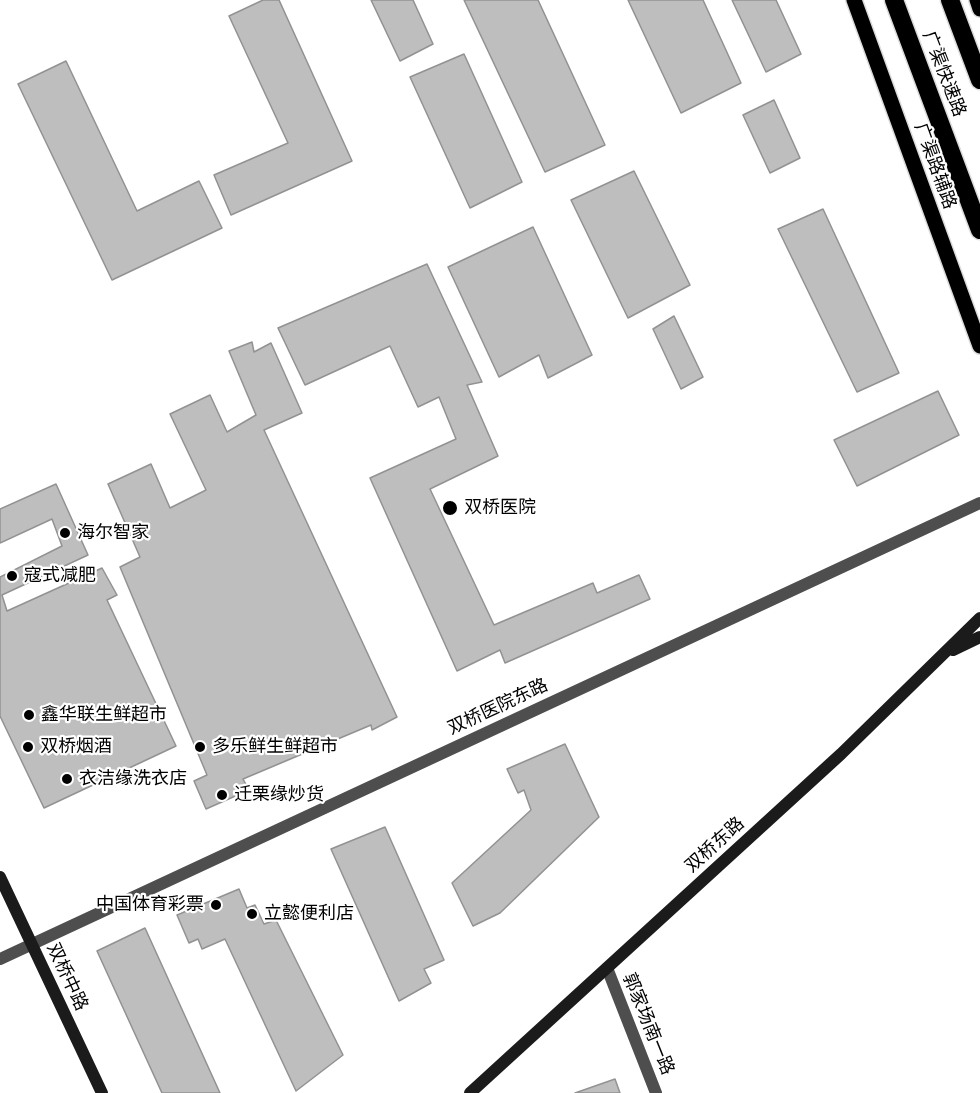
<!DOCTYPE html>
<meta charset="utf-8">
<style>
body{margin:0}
canvas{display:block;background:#fff}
</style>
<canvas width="980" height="1093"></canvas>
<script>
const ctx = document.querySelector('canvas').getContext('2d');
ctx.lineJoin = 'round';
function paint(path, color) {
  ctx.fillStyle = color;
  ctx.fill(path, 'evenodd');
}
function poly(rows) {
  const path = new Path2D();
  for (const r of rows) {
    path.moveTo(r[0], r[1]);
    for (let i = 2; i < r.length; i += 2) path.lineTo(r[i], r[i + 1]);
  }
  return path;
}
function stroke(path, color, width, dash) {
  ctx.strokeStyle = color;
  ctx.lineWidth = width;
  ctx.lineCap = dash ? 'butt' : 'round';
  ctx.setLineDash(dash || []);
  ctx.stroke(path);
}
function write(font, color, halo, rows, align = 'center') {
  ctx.font = font + ' "IBM Plex Sans","Noto Sans SC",sans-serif';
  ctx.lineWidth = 4.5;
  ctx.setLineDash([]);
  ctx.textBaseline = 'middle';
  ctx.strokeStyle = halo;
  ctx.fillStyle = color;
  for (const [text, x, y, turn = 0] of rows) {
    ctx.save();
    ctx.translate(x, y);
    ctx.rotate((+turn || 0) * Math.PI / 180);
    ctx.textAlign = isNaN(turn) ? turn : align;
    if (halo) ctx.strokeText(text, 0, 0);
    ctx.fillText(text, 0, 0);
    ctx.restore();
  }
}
const building = poly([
 [263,0,279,0,352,161,231,215,214,175,288,143,229,16,263,0],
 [371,0,413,0,433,44,400,61,371,0],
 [464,0,538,0,605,145,545,172,464,0],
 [628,0,703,0,741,83,681,113,628,0],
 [732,0,776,0,801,54,766,72,732,0],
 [464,54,522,182,470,208,410,77,464,54],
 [66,61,137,211,199,181,222,228,112,280,18,84,66,61],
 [774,100,800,158,770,173,743,115,774,100],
 [634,171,690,285,628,318,571,200,634,171],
 [823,209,899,373,857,392,778,229,823,209],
 [533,227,592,355,548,378,539,355,499,377,448,267,533,227],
 [427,264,482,382,467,385,498,456,430,489,494,625,593,583,597,593,639,575,650,599,505,663,500,650,457,671,370,478,456,439,439,397,418,407,390,346,305,385,278,328,427,264],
 [674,316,703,377,681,389,653,329,674,316],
 [252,342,254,352,271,343,302,413,264,430,397,717,372,730,371,725,243,779,249,790,206,809,194,781,207,775,120,567,140,557,108,484,151,464,170,508,206,490,170,414,210,395,227,432,256,415,229,351,252,342],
 [938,391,959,435,857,486,834,440,938,391],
 [56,484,88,555,2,595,7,611,102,568,117,595,107,600,176,746,44,808,0,716,0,577,62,546,52,519,0,543,0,509,56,484],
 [565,744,599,817,500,913,473,926,452,883,531,810,524,790,518,793,507,769,565,744],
 [385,827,444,960,424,969,431,983,399,1001,331,849,385,827],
 [239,889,247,908,255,905,264,924,276,920,343,1055,296,1091,225,939,202,949,198,939,189,943,177,915,239,889],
 [145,928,220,1093,162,1093,97,951,145,928],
 [615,1079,620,1093,575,1093,615,1079]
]);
paint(building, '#bebebe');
stroke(building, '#929292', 1.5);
const primary = poly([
 [854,0,980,346],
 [977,0,980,9]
]);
const highway = poly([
 [894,0,980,230],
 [950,0,980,80]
]);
stroke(primary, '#dbdbdb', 18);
stroke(highway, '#dbdbdb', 21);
stroke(poly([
 [0,959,980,503],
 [607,968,656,1093]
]), '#4e4e4e', 12);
stroke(poly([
 [953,650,980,637],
 [0,877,102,1093],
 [470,1093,841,754,980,618]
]), '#1b1b1b', 12);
stroke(primary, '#000', 15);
stroke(highway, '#000', 18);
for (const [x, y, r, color] of [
 [450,508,8,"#000"],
 [65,533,6,"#000"],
 [12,576,6,"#000"],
 [29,715,6,"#000"],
 [28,747,6,"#000"],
 [200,747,6,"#000"],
 [67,779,6,"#000"],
 [222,795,6,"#000"],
 [216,905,6,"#000"],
 [252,914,6,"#000"]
]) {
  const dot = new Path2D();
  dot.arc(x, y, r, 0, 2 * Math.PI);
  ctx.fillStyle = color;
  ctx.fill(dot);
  stroke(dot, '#fff', 2);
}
write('18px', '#000', '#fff', [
 ["广渠快速路",944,74,69],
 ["广渠路辅路",935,166,70],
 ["双桥医院东路",498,707,-25],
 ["双桥东路",715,845,-42],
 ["双桥中路",67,977,65],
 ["郭家场南一路",648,1024,68]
]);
write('18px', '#000', '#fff', [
 ["双桥医院",464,508],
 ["海尔智家",77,533],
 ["寇式减肥",24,576],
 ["鑫华联生鲜超市",41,715],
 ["双桥烟酒",40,747],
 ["多乐鲜生鲜超市",212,747],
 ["衣洁缘洗衣店",79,779],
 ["迁栗缘炒货",234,795],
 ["中国体育彩票",204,905,"right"],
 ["立懿便利店",264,914]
], 'left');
</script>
